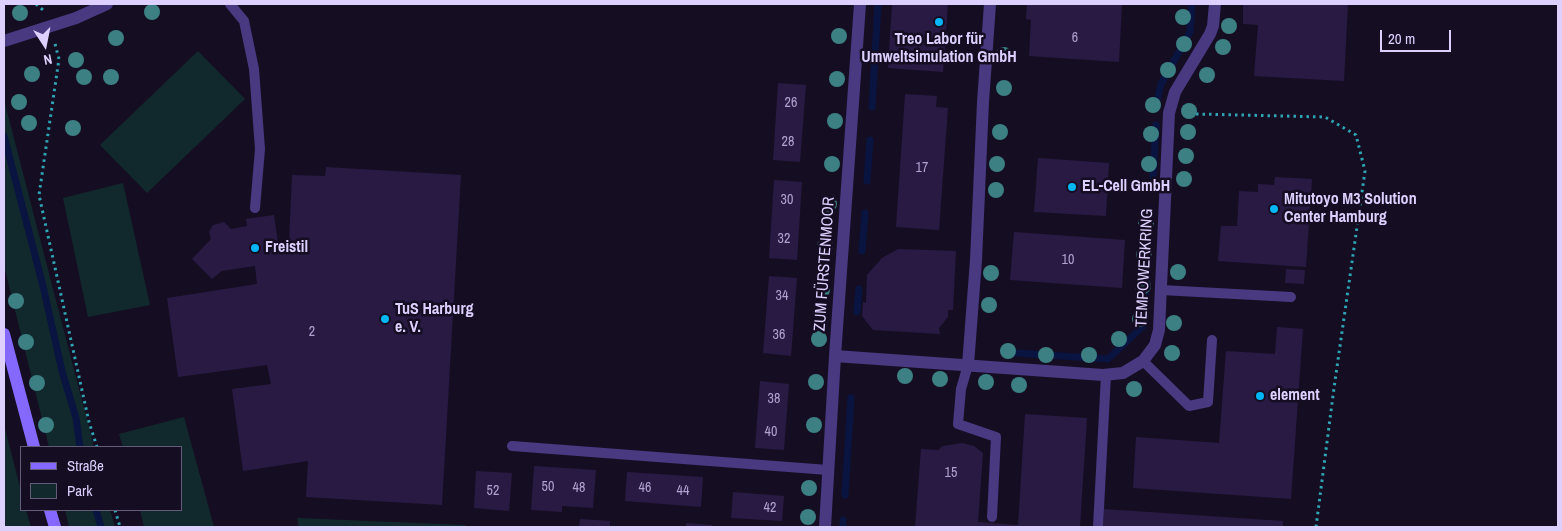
<!DOCTYPE html>
<meta charset="utf-8">
<style>
body{margin:0}
#map{position:relative;width:1562px;height:531px;overflow:hidden;background:#150e23;font-family:"Archivo Narrow",sans-serif}
canvas{display:block}
.frame{position:absolute;inset:0;border:5px solid #ddd0ff;pointer-events:none}
.legend{position:absolute;left:20px;top:446px;width:162px;height:65px;box-sizing:border-box;background:#150e23;border:1px solid #655c7b;margin:0;padding:6px 9px;list-style:none;font-size:15px;color:#ddd0ff}
.legend li{display:flex;align-items:center;gap:10px;height:25px}
.legend b{width:25px;border:1px solid #655c7b}
.north{position:absolute;left:20px;top:20px;width:50px;height:50px;-webkit-text-stroke:4px #150e23;paint-order:stroke;rotate:169deg;font-size:14px;font-weight:700;line-height:20px;text-align:center;color:#ddd0ff}
.north::after{content:'';display:block;margin:auto;width:18px;height:22px;background:#ddd0ff;clip-path:polygon(50% 0,100% 100%,50% 72%,0 100%)}
.scale{position:absolute;left:1380px;top:30px;width:71px;height:22px;box-sizing:border-box;border:2px solid #ddd0ff;border-top:0;padding-left:6px;font-size:15px;line-height:18px;white-space:nowrap;color:#ddd0ff;-webkit-text-stroke:4px #150e23;paint-order:stroke}
</style>
<div id="map">
<canvas width="1562" height="531"></canvas>
<div class="frame"></div>
<ul class="legend">
<li><b style="height:6px;background:#8568fe"></b>Straße</li>
<li><b style="height:14px;background:#11292c"></b>Park</li>
</ul>
<div class="north">N</div>
<div class="scale">20 m</div>
</div>
<script>
const ctx = document.querySelector('canvas').getContext('2d');
ctx.lineJoin = 'round';
function paint(path, color) {
  ctx.fillStyle = color;
  ctx.fill(path, 'evenodd');
}
function poly(rows) {
  const path = new Path2D();
  for (const r of rows) {
    path.moveTo(r[0], r[1]);
    for (let i = 2; i < r.length; i += 2) path.lineTo(r[i], r[i + 1]);
  }
  return path;
}
function stroke(path, color, width, dash) {
  ctx.strokeStyle = color;
  ctx.lineWidth = width;
  ctx.lineCap = dash ? 'butt' : 'round';
  ctx.setLineDash(dash || []);
  ctx.stroke(path);
}
function write(font, color, halo, rows, align = 'center') {
  ctx.font = font + ' "Archivo Narrow",sans-serif';
  ctx.lineWidth = 5;
  ctx.setLineDash([]);
  ctx.textBaseline = 'middle';
  ctx.strokeStyle = halo;
  ctx.fillStyle = color;
  for (const [text, x, y, turn = 0] of rows) {
    ctx.save();
    ctx.translate(x, y);
    ctx.rotate((+turn || 0) * Math.PI / 180);
    ctx.textAlign = isNaN(turn) ? turn : align;
    if (halo) ctx.strokeText(text, 0, 0);
    ctx.fillText(text, 0, 0);
    ctx.restore();
  }
}
paint(poly([
 [198,51,245,99,147,193,100,145],
 [4,100,94,447,49,447,4,266],
 [123,183,150,305,88,317,63,198],
 [184,417,214,527,144,527,140,510,181,510,181,447,123,447,119,434],
 [4,425,21,491,21,510,26,510,31,527,4,527],
 [65,510,110,510,115,527,69,527],
 [297,518,465,525,465,527,299,527]
]), '#11292c');
stroke(poly([
 [1157,101,1161,84,1190,32,1192,4],
 [872,107,878,4],
 [4,136,43,286,62,371,76,418,80,447],
 [1153,178,1156,125],
 [867,181,870,140],
 [862,251,865,213],
 [857,312,859,289],
 [1016,353,1108,359,1143,326,1151,210],
 [845,495,851,398],
 [96,510,101,527],
 [843,527,843,520]
]), '#0a1440', 7);
paint(poly([
 [892,4,948,4,943,72,888,68],
 [1027,4,1122,4,1119,62,1029,56,1031,20,1026,19],
 [1243,4,1348,4,1344,81,1254,76,1258,25,1243,24],
 [778,83,806,85,800,162,773,160],
 [905,94,937,96,936,107,948,108,939,230,896,227],
 [1038,158,1109,163,1106,216,1034,212],
 [326,167,461,175,442,505,306,497,308,461,243,471,232,389,271,384,267,365,178,377,167,298,257,284,255,266,222,271,212,279,192,259,211,239,209,232,213,225,224,222,231,229,247,226,246,219,274,215,278,243,289,242,292,175,325,176],
 [1275,177,1312,179,1306,267,1218,261,1221,226,1237,226,1239,191,1258,192,1258,184,1274,185],
 [774,180,802,182,797,260,769,258],
 [1014,232,1125,240,1122,288,1010,280],
 [898,249,956,251,953,310,948,310,948,317,939,328,940,334,873,330,862,316,863,302,866,303,867,275,882,258],
 [1286,269,1305,270,1304,284,1285,283],
 [769,276,797,278,791,356,763,353],
 [1277,327,1303,329,1291,499,1133,488,1136,437,1219,443,1226,351,1275,354],
 [760,381,789,384,784,450,755,448],
 [1025,414,1087,418,1080,527,915,527,921,449,938,450,943,446,962,443,974,446,983,453,978,522,1018,525],
 [534,466,596,470,593,508,562,506,562,512,531,510],
 [476,471,512,473,509,511,474,508],
 [627,472,703,477,701,507,625,501],
 [733,492,784,496,782,521,731,518],
 [1104,509,1283,521,1283,527,1103,527],
 [580,519,610,521,610,527,579,527],
 [686,523,712,525,712,527,686,527]
]), '#291a43');
stroke(poly([
 [36,4,43,10],
 [55,44,59,59,39,195,89,422,97,447],
 [1196,114,1325,117,1356,135,1365,171,1334,388,1316,527],
 [115,510,120,527]
]), '#2fa5b3', 3, [2.5, 4]);
stroke(poly([
 [230,4,244,21,254,69,260,149,255,208],
 [1161,290,1291,297],
 [1143,361,1189,406,1208,402,1212,340],
 [968,365,961,389,958,424,996,437,992,517],
 [512,446,828,470],
 [1098,527,1106,375]
]), '#483981', 10);
stroke(poly([
 [4,41,76,18,107,4],
 [835,356,1103,375,1123,373,1143,361,1155,345,1159,330,1169,113,1175,92,1210,34,1213,26,1215,4],
 [968,365,976,260,983,102,990,4],
 [825,527,835,356,860,4]
]), '#483981', 12);
stroke(poly([
 [4,334,34,447],
 [50,510,55,527]
]), '#8568fe', 12);
ctx.fillStyle = '#3c8084';
for (const [x, y] of [
 [152,12],
 [20,13],
 [1183,17],
 [1229,26],
 [839,36],
 [116,38],
 [1184,44],
 [1223,47],
 [1004,55],
 [76,60],
 [1168,70],
 [32,74],
 [1207,75],
 [84,77],
 [111,77],
 [837,79],
 [1004,88],
 [19,102],
 [1153,105],
 [1189,111],
 [835,121],
 [29,123],
 [73,128],
 [1000,132],
 [1188,132],
 [1151,134],
 [1186,156],
 [832,164],
 [997,164],
 [1149,164],
 [1184,179],
 [996,190],
 [829,204],
 [1146,223],
 [825,246],
 [1144,255],
 [1178,272],
 [991,273],
 [1143,286],
 [822,290],
 [16,301],
 [989,305],
 [1140,319],
 [1174,323],
 [819,339],
 [1119,339],
 [26,342],
 [1008,351],
 [1172,353],
 [1046,355],
 [1089,355],
 [905,376],
 [940,379],
 [816,382],
 [986,382],
 [37,383],
 [1019,385],
 [1134,389],
 [46,425],
 [814,425],
 [809,488],
 [808,517]
]) {
  ctx.beginPath();
  ctx.arc(x, y, 8, 0, 2 * Math.PI);
  ctx.fill();
}
for (const [x, y, r, color] of [
 [939,22,5,"#02b6f8"],
 [1072,187,5,"#02b6f8"],
 [1274,209,5,"#02b6f8"],
 [255,248,5,"#02b6f8"],
 [385,319,5,"#02b6f8"],
 [1260,396,5,"#02b6f8"]
]) {
  const dot = new Path2D();
  dot.arc(x, y, r, 0, 2 * Math.PI);
  ctx.fillStyle = color;
  ctx.fill(dot);
  stroke(dot, '#150e23', 2);
}
write('14px', '#b0a2d0', null, [
 ["6",1075,38],
 ["26",791,103],
 ["28",788,142],
 ["17",922,168],
 ["30",787,200],
 ["32",784,239],
 ["10",1068,260],
 ["34",782,296],
 ["2",312,332],
 ["36",779,335],
 ["38",774,399],
 ["40",771,432],
 ["15",951,473],
 ["50",548,487],
 ["48",579,488],
 ["46",645,488],
 ["52",493,491],
 ["44",683,491],
 ["42",770,508]
]);
write('bold 16px', '#ddd0ff', '#150e23', [
 ["Treo Labor für",939,40,"center"],
 ["Umweltsimulation GmbH",939,58,"center"],
 ["EL-Cell GmbH",1082,187],
 ["Mitutoyo M3 Solution",1284,200],
 ["Center Hamburg",1284,218],
 ["Freistil",265,248],
 ["TuS Harburg",395,310],
 ["e. V.",395,328],
 ["element",1270,396]
], 'left');
write('16px', '#ddd0ff', '#150e23', [
 ["ZUM FÜRSTENMOOR",825,264,-86],
 ["TEMPOWERKRING",1145,268,-87]
]);
</script>
